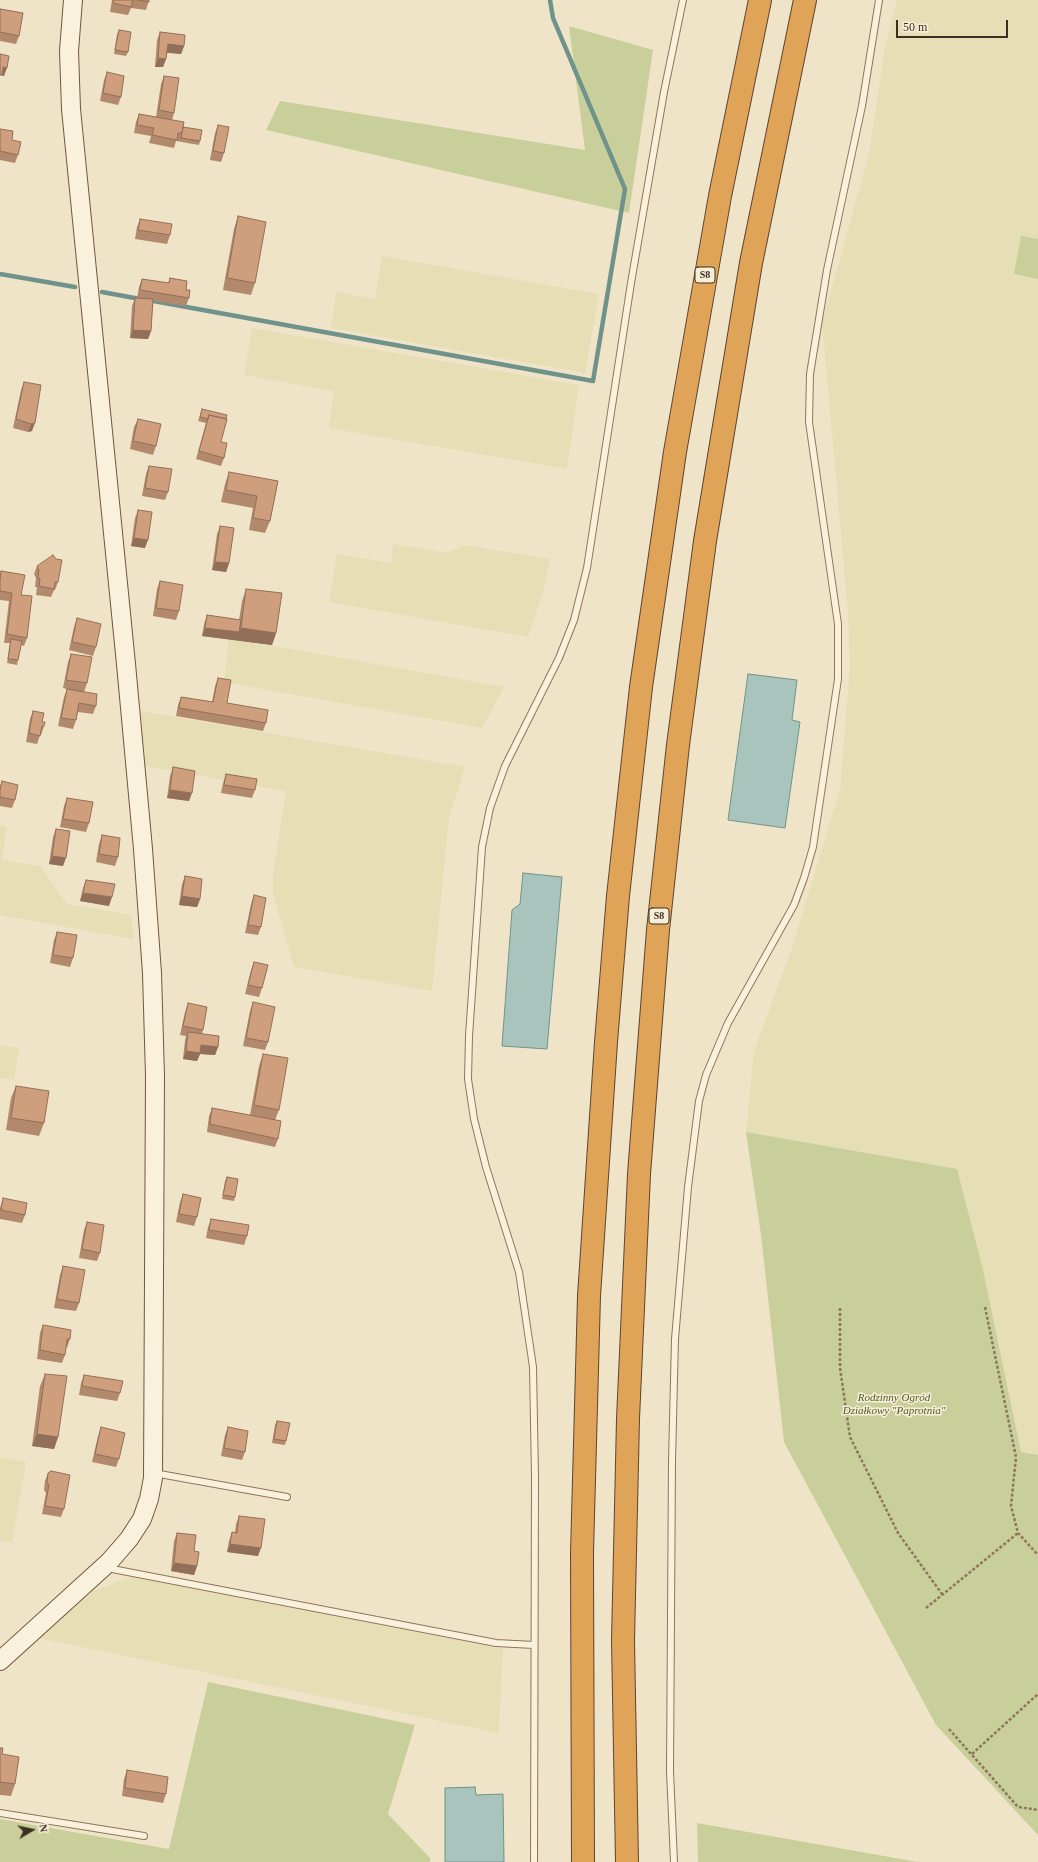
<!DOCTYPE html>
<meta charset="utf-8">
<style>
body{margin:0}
#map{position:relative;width:1038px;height:1862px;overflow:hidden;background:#f0e4c8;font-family:Georgia,serif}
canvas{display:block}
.north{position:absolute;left:12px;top:1810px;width:40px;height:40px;-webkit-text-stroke:3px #f7eed8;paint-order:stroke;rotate:81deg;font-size:11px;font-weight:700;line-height:16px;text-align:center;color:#3d2e20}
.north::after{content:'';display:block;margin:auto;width:14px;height:18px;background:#3d2e20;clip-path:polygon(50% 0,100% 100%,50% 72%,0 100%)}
.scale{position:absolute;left:896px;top:20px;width:112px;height:18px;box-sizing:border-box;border:2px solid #3d2e20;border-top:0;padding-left:5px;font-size:12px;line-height:14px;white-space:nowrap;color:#3d2e20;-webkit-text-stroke:3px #f7eed8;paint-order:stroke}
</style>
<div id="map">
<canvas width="1038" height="1862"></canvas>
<div class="north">N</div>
<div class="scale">50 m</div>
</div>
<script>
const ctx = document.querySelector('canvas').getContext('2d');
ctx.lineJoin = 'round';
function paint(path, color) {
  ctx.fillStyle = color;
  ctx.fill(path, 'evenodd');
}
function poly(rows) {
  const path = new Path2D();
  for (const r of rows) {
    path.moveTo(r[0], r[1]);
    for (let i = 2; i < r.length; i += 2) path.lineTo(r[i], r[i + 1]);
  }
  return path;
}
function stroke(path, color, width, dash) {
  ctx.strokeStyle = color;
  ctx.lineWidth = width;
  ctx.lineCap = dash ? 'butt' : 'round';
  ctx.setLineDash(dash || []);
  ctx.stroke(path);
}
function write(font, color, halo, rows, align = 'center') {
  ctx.font = font + ' Georgia,serif';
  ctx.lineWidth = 3;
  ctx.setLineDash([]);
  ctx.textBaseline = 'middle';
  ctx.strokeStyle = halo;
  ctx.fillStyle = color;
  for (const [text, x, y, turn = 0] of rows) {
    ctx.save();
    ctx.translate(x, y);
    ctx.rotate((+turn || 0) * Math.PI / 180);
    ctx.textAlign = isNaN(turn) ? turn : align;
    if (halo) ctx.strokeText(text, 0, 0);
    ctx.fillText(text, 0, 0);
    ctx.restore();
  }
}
paint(poly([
 [897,0,1038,0,1038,1455,1021,1453,983,1270,746,1132,754,1051,791,951,840,790,850,666,848,612,822,323,869,154,885,48],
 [382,256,599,294,585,373,331,328,336,292,375,299],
 [252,328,579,385,567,469,329,428,334,391,244,375],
 [393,544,447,553,464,545,550,559,544,589,528,637,329,602,337,554,391,563],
 [229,638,320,654,504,687,482,728,290,694,224,682],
 [141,711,465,767,449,818,432,991,294,967,273,894,273,874,286,791,145,766],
 [0,825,7,827,2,860,40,866,67,904,132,915,133,939,0,915],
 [0,1045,19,1048,14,1080,0,1078],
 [0,1457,26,1462,12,1543,0,1540],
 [131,1577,503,1649,499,1733,38,1638,93,1591]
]), '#e6deb5');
paint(poly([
 [569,26,653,50,629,213,266,130,280,101,585,150],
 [1021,236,1038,239,1038,279,1014,274],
 [746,1132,957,1169,983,1270,1021,1452,1038,1455,1038,1835,936,1725,784,1442,761,1235],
 [208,1682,415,1725,388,1814,430,1858,430,1862,0,1862,0,1819,169,1849],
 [697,1823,918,1862,698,1862]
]), '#c9cf9b');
const water = poly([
 [748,674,797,680,792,720,800,722,785,828,728,820,748,674],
 [523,873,562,877,547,1049,502,1046,512,910,520,904,523,873],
 [475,1787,476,1795,503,1794,504,1862,445,1862,445,1788,475,1787]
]);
paint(water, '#a9c4bc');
stroke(water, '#6f938a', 1);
stroke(poly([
 [0,274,75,287],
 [102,292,140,299],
 [148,300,593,381,625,189,553,18,550,0]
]), '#6f938a', 4.5);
const lane = poly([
 [154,1473,287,1497],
 [107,1568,496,1643,534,1645],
 [0,1813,144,1836],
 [534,1862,535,1476,533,1367,519,1272,486,1167,474,1119,468,1079,469,1036,482,847,490,808,505,766,559,658,574,620,587,568,631,283,664,92,683,0],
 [674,1862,670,1771,672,1461,675,1339,688,1187,699,1101,706,1075,728,1023,794,905,804,878,813,847,838,679,838,624,809,422,810,374,827,270,862,106,879,0]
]);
const secondary = poly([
 [0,1661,109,1562,129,1539,142,1519,149,1499,153,1478,155,1076,152,973,143,849,126,664,71,109,69,51,73,0]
]);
const highway = poly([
 [583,1862,582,1553,589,1296,606,1042,618,896,641,687,675,452,720,196,760,0],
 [627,1862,623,1640,628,1419,639,1174,658,930,678,745,705,541,751,263,805,0]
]);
stroke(lane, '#8d765c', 8);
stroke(secondary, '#6f573f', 20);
stroke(highway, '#5b4430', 24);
stroke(poly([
 [985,1307,1016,1457,1011,1506,1018,1533,1038,1555],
 [840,1308,840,1368,850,1437,898,1533,942,1594],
 [926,1608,1018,1533],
 [949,1729,1018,1807,1038,1810],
 [972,1754,1038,1694]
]), '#8d765c', 2.5, [3, 2]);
stroke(lane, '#faf1dc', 6);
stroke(secondary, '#faf1dc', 18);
stroke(highway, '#e0a458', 22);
paint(poly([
 [112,0,149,0,146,10,131,8,128,15,110,12],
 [0,9,19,36,16,44,0,41],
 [119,30,128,52,126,56,114,54,117,34],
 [160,32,184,46,181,54,167,53,166,59,163,67,155,67,157,40],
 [107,72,121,97,118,105,100,101,104,80],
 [164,76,174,113,172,120,183,127,200,141,199,145,176,141,174,148,149,143,151,136,134,133,136,122,139,114,156,117,161,84],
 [218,125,224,153,221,162,210,160,215,133],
 [0,129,12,140,18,155,15,163,0,160],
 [238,216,255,283,251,295,223,290,234,229],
 [140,219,170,235,167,244,135,239,137,227],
 [170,278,186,290,189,298,186,306,153,301,151,331,148,339,130,338,132,306,135,298,137,298,139,287,142,279,168,283],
 [24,382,32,431,28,432,13,428,21,390],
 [202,409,221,442,224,458,221,466,196,459,206,423,198,421],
 [138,419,156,446,153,455,130,449,134,427],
 [149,466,168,492,165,500,142,496,146,474],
 [229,472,278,481,270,521,265,533,249,530,253,508,221,502,225,484],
 [138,510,145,548,131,546,135,518],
 [220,526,229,563,226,572,212,570,217,534],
 [37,566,58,582,55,590,54,590,51,597,36,595,37,587,35,587,36,578,34,574],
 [1,571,21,595,27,638,24,646,21,645,17,665,7,663,10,643,4,643,9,601,0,600,0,575],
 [160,581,179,611,176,620,153,616,157,589],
 [246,589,276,633,272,645,202,636,204,624,207,615,239,620,242,601],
 [77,618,96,647,93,656,69,650,74,627],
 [71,654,87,683,84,692,96,706,93,714,78,712,76,720,73,729,58,726,64,697,67,689,63,688,68,662],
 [218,678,227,703,266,723,263,731,176,716,178,705,181,697,212,702,215,686],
 [33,711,42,722,44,726,41,735,40,735,37,744,26,742,30,719],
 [173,767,189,801,167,798,170,776],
 [226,774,255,790,252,798,221,793,223,783],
 [2,781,15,800,12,808,0,806,0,786],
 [67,798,89,823,86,832,60,827,64,806],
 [56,829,63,866,49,864,53,837],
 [102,835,118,857,115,866,96,862,99,844],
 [185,876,200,899,197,907,179,905,182,884],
 [86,880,109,906,80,901,83,888],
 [254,895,261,927,258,935,245,933,251,904],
 [57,932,73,958,70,967,50,963,54,940],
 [254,962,262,988,259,997,245,994,251,970],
 [253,1002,268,1042,265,1050,243,1046,250,1011],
 [188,1003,203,1030,202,1034,218,1047,215,1055,200,1054,197,1061,183,1059,185,1040,186,1036,180,1035,185,1012],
 [263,1054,279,1110,275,1120,278,1139,275,1147,207,1132,209,1116,212,1108,250,1115,259,1066],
 [16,1086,44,1123,39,1136,6,1130,11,1098],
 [227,1177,235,1197,234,1201,222,1199,225,1181],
 [183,1194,197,1217,194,1226,176,1222,180,1202],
 [3,1198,25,1215,22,1223,0,1219,0,1208],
 [211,1219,247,1236,244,1245,206,1238,208,1227],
 [87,1222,100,1253,97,1261,79,1258,84,1230],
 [63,1266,79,1303,76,1311,54,1308,60,1275],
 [43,1325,70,1339,67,1348,66,1347,65,1355,62,1363,37,1359,40,1333],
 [45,1374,58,1437,54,1449,32,1446,40,1386],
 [84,1375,120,1393,117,1401,79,1395,81,1383],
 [277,1421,286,1441,285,1445,272,1443,275,1425],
 [101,1427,119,1459,116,1467,92,1462,98,1436],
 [228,1427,245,1452,242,1460,221,1456,225,1435],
 [48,1473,64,1509,61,1517,42,1514,46,1493,44,1490,45,1481],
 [239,1516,258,1556,227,1552,229,1541,232,1532,235,1533,236,1524],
 [177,1533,194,1551,197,1566,194,1575,171,1571,174,1541],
 [0,1748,15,1784,11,1796,0,1795],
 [127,1770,166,1794,163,1803,122,1796,124,1779]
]), '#b2896c');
paint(poly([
 [168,44,184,46,181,54,165,52],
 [158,58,166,59,163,67,155,67],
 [3,67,7,68,4,76,2,76],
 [133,330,151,331,148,339,130,338],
 [35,423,32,431,28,432,31,424],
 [134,538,148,540,145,548,131,546],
 [215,562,229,563,226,572,212,570],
 [205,628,239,632,241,628,276,633,272,645,202,636],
 [170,790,192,793,189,801,167,798],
 [52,856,66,858,63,866,49,864],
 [83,893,112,897,109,906,80,901],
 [182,896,200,899,197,907,179,905],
 [201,1045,218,1047,215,1055,200,1054,197,1061,183,1059,186,1051],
 [37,1434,58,1437,54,1449,32,1446],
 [230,1544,261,1548,258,1556,227,1552],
 [174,1563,197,1566,194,1575,171,1571]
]), '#916f58');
const building = poly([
 [114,0,133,0,131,7,113,3,114,0],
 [138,0,149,0,149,2,138,0],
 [0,9,23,13,19,36,0,32,0,9],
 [119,30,131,32,128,52,115,50,119,30],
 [160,32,185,35,184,46,168,44,166,59,158,58,160,32],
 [0,54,9,56,7,68,3,67,2,75,0,75,0,54],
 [107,72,124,76,121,97,103,93,107,72],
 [164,76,179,78,174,113,159,110,164,76],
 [139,114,184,122,182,133,178,133,177,140,152,135,154,128,137,125,139,114],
 [218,125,229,127,224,153,213,151,218,125],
 [183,127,202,130,200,141,181,138,182,133,183,127],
 [0,129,13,131,12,140,21,142,18,155,0,151,0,129],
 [238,216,266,222,255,283,227,278,238,216],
 [140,219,172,224,170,235,138,230,140,219],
 [170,278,187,281,186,290,190,290,189,298,140,290,142,279,169,283,170,278],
 [135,298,153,299,151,331,133,330,135,298],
 [24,382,41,385,35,423,31,424,16,419,24,382],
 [202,409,227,415,226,419,209,415,208,419,200,417,202,409],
 [209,415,227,419,221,442,227,443,224,458,199,451,209,415],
 [138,419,161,424,156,446,133,441,138,419],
 [149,466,172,469,168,492,145,488,149,466],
 [229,472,278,481,270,521,253,518,257,496,226,490,229,472],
 [138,510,152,512,148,540,134,538,138,510],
 [220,526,234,528,229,563,215,562,220,526],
 [53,555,56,559,62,560,58,582,55,582,54,589,39,586,40,579,38,578,39,570,37,566,53,555],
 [1,571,25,575,21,595,32,596,27,638,7,634,12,593,0,591,0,580,1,571],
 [160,581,183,585,179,611,156,608,160,581],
 [246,589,282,593,276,633,241,628,246,589],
 [207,615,241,620,239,632,205,628,207,615],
 [77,618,101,624,96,647,72,642,77,618],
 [11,639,22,641,18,660,8,659,11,639],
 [71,654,92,657,87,683,66,680,71,654],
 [218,678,231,680,227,703,268,710,266,723,179,708,181,697,213,702,218,678],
 [67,689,97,694,96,706,79,703,76,720,61,718,67,689],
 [33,711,44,713,42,722,45,722,44,726,42,726,40,736,29,733,33,711],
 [173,767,195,771,192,793,170,790,173,767],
 [226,774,257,779,255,790,224,785,226,774],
 [2,781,18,785,15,800,0,797,0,790,2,781],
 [67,798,93,802,89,823,63,819,67,798],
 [56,829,70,831,66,858,52,856,56,829],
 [102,835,120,838,118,857,99,854,102,835],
 [185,876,202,879,200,899,182,896,185,876],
 [86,880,115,884,112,897,83,893,86,880],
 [254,895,266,898,261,927,248,925,254,895],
 [57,932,77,935,73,958,53,955,57,932],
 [254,962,268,965,262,988,248,985,254,962],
 [253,1002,275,1007,268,1042,246,1038,253,1002],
 [188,1003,207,1007,203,1030,183,1026,188,1003],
 [188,1032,219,1036,218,1047,201,1045,200,1053,186,1051,188,1032],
 [263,1054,288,1058,279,1110,254,1105,263,1054],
 [16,1086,49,1091,44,1123,11,1118,16,1086],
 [212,1108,281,1121,278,1139,210,1124,212,1108],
 [227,1177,238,1179,235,1197,223,1195,227,1177],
 [183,1194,201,1198,197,1217,179,1214,183,1194],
 [3,1198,27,1203,25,1215,1,1210,3,1198],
 [211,1219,249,1225,247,1236,209,1230,211,1219],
 [87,1222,104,1225,100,1253,82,1249,87,1222],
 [63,1266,85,1270,79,1303,57,1299,63,1266],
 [43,1325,71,1330,70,1339,67,1339,65,1355,40,1350,43,1325],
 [45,1374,67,1376,58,1437,37,1434,45,1374],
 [84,1375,123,1381,120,1393,82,1386,84,1375],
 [277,1421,290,1423,286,1441,274,1439,277,1421],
 [101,1427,125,1433,119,1459,95,1454,101,1427],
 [228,1427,248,1431,245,1452,224,1448,228,1427],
 [51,1471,70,1475,64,1509,45,1506,49,1485,47,1482,48,1473,51,1471],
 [239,1516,265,1519,261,1548,230,1544,232,1532,237,1533,239,1516],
 [177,1533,196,1535,194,1551,199,1552,197,1566,174,1563,177,1533],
 [0,1748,3,1748,2,1754,19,1757,15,1784,0,1782,0,1748],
 [127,1770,168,1777,166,1794,125,1788,127,1770]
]);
paint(building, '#cf9f7d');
stroke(building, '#916f58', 1);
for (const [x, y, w] of [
 [705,275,20],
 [659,916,20]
]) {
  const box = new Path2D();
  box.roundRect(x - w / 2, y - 8, w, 16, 3);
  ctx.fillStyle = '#f7eed8';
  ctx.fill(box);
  stroke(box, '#3d2e20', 1);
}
write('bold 10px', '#3d2e20', null, [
 ["S8",705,275],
 ["S8",659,916]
]);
write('italic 11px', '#4d5a26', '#f7eed8', [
 ["Rodzinny Ogród",894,1398],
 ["Działkowy \"Paprotnia\"",894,1411]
]);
</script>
